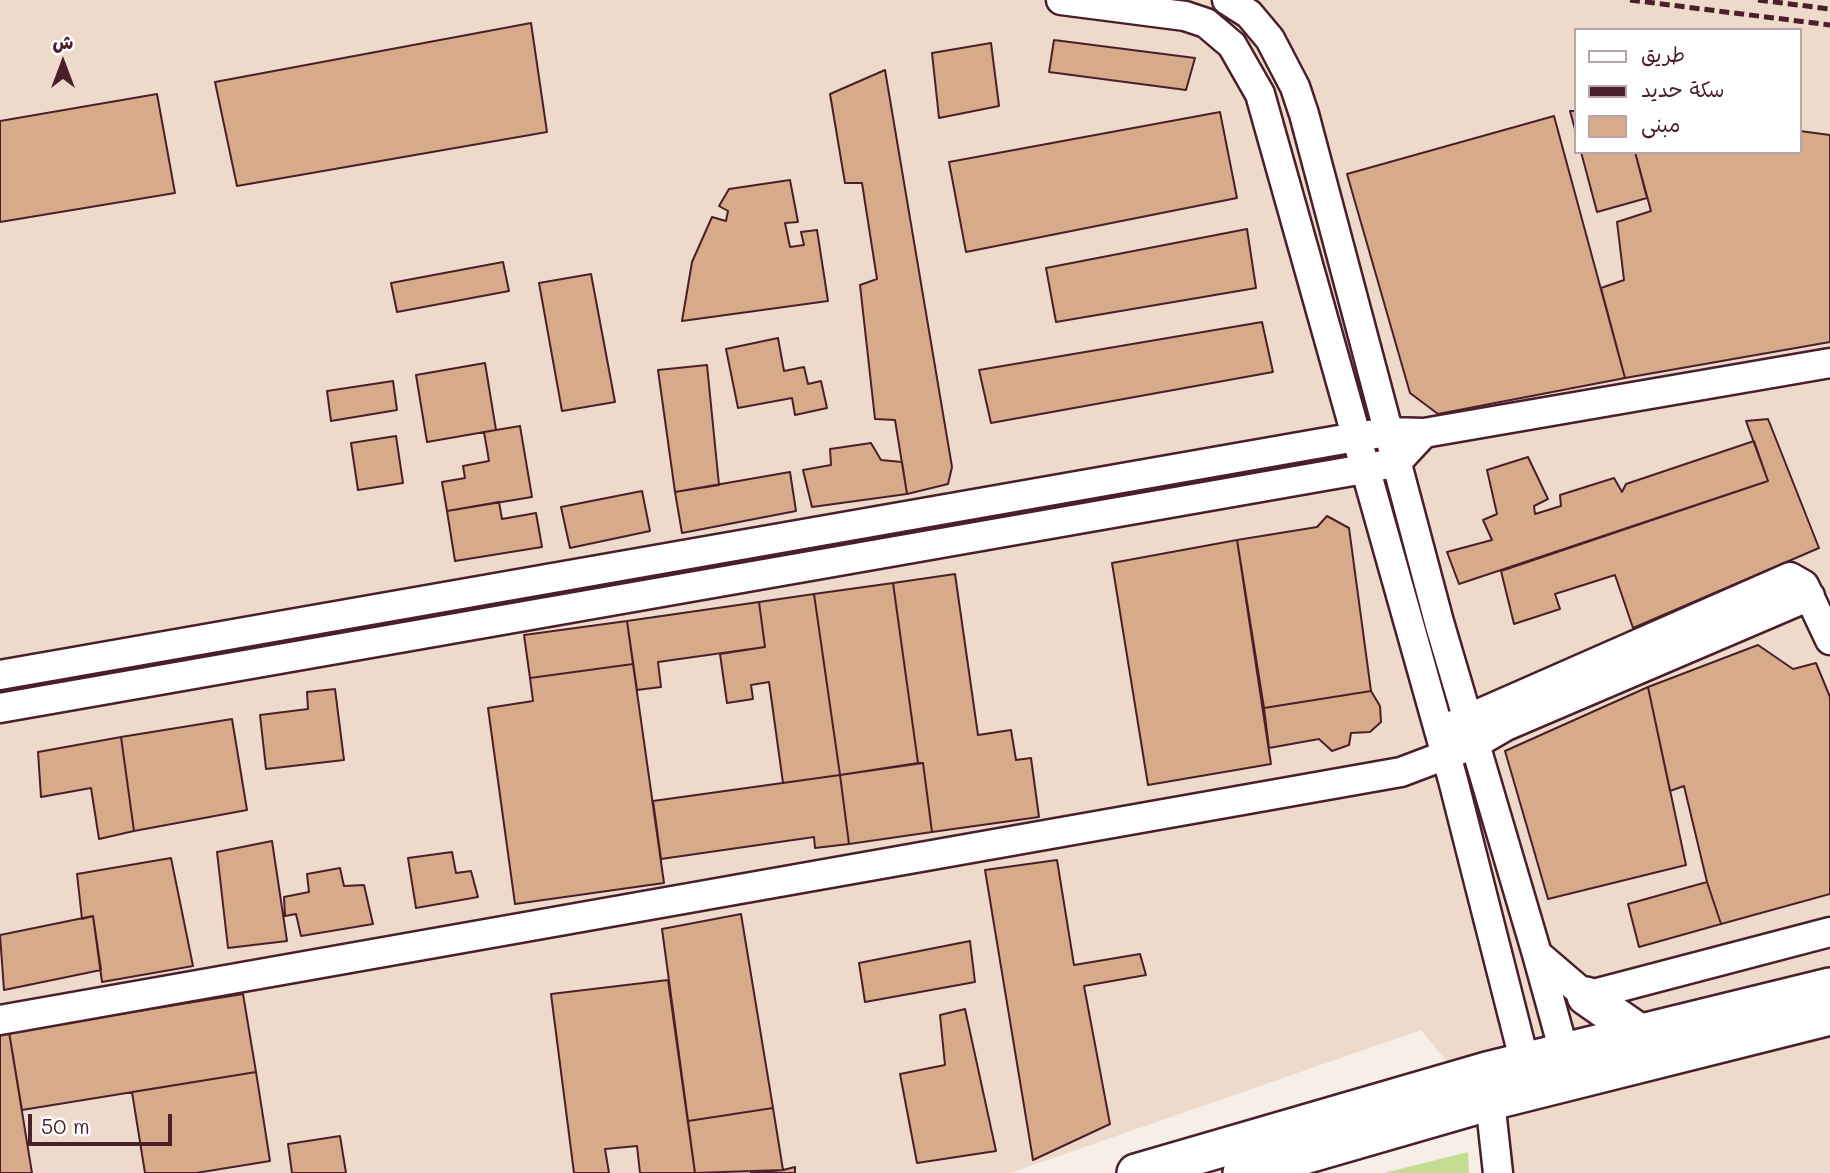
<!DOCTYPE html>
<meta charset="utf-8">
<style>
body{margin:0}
#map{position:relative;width:1830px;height:1173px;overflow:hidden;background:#f7eee7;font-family:Mali,"Playpen Sans Arabic",sans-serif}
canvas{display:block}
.legend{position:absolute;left:1574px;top:28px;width:228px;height:126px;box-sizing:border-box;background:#fff;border:2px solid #b7a5aa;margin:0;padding:9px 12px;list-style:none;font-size:21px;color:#4a1f2b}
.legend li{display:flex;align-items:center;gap:14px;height:35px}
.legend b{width:35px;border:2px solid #b7a5aa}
.north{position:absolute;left:28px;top:28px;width:70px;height:70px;-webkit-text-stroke:5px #fff;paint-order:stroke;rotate:0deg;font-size:19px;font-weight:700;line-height:28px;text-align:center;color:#4a1f2b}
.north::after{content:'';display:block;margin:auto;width:24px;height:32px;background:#4a1f2b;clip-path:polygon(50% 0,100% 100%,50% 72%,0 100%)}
.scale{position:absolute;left:28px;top:1114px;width:144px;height:32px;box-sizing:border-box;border:4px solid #4a1f2b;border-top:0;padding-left:9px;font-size:21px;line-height:24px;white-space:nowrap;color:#4a1f2b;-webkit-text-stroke:5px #fff;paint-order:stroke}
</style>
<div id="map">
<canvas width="1830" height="1173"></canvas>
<ul class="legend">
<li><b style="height:9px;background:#fff"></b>طريق</li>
<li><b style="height:9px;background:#4a1f2b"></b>سكة حديد</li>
<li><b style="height:19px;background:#d7ab89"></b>مبنى</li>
</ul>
<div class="north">ش</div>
<div class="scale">50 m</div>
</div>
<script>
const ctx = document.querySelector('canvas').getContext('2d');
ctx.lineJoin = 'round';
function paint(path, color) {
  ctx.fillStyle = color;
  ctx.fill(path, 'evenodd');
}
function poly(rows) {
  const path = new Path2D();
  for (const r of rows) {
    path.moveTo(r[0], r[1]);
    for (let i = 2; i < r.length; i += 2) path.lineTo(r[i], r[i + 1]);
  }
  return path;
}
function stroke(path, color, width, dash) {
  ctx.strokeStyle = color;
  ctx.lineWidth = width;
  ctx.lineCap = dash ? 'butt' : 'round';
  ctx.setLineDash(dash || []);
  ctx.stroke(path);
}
paint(poly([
 [0,0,1830,0,1830,1173,1503,1173,1504,1132,1421,1030,1010,1173,0,1173],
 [1576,30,1800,30,1800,152,1576,152]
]), '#eddacb');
paint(poly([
 [1468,1152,1469,1173,1384,1173]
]), '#c4dd93');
const building = poly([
 [531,23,547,132,237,186,215,82,531,23],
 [1054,40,1195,58,1186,90,1049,72,1054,40],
 [991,43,999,106,939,118,932,53,991,43],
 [885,70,952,467,948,484,907,494,895,420,875,419,860,285,877,279,862,183,845,183,830,94,885,70],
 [157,94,175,193,0,222,0,121,157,94],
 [1570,111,1576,111,1576,133,1570,111],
 [1220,112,1237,198,966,252,949,162,1220,112],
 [1554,116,1625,378,1438,414,1410,393,1347,174,1554,116],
 [1800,131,1830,135,1830,342,1625,378,1601,288,1624,280,1617,222,1651,211,1635,152,1800,152,1800,131],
 [1581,152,1635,152,1647,198,1597,212,1581,152],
 [790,180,798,222,785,223,790,247,804,245,801,232,817,230,828,301,682,321,692,262,712,217,726,221,728,211,719,206,729,189,790,180],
 [1247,229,1256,288,1056,322,1046,268,1247,229],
 [503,262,509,291,397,312,391,283,503,262],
 [591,274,615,402,562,411,539,283,591,274],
 [1262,322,1273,372,991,423,979,370,1262,322],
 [778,338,784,371,804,367,808,384,821,381,827,408,795,415,792,398,738,408,726,349,778,338],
 [485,363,496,430,427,442,416,375,485,363],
 [707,365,719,485,675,492,658,370,707,365],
 [393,381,397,410,331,421,327,391,393,381],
 [1768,419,1819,548,1633,628,1615,575,1555,594,1560,609,1514,624,1501,571,1768,481,1746,421,1768,419],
 [520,426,532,497,447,511,442,482,465,478,463,466,489,461,484,432,520,426],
 [396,436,403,483,358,490,351,443,396,436],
 [1754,441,1768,481,1459,584,1447,552,1492,540,1483,520,1497,514,1487,470,1528,457,1548,499,1534,506,1535,514,1561,506,1560,495,1614,478,1622,492,1626,484,1754,441],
 [871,443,881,460,902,462,907,494,812,507,803,470,831,465,830,449,871,443],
 [790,472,796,511,682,533,675,492,790,472],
 [642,491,650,531,570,548,561,507,642,491],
 [499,502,502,519,536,513,542,547,455,561,447,511,499,502],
 [1327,516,1349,528,1371,691,1264,708,1237,540,1317,527,1327,516],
 [1237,540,1271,764,1148,785,1112,563,1237,540],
 [955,574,978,735,1011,730,1016,760,1031,758,1039,817,932,832,923,763,918,763,893,583,955,574],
 [893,583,918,763,840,775,814,594,893,583],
 [814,594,840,775,783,783,769,682,751,685,753,699,727,703,720,654,765,647,759,602,814,594],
 [759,602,765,647,658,662,661,687,637,690,627,621,759,602],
 [627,621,633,664,530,678,524,635,627,621],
 [1758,645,1793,669,1816,663,1830,697,1830,894,1721,924,1707,882,1684,786,1670,791,1648,687,1758,645],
 [633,664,664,883,515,904,488,708,533,701,530,678,633,664],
 [1648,687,1686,865,1548,899,1505,751,1648,687],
 [335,689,344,760,266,769,260,715,308,709,307,692,335,689],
 [1371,691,1380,706,1381,722,1370,732,1351,733,1349,745,1332,751,1319,739,1269,748,1264,708,1371,691],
 [232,719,247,810,134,831,121,737,232,719],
 [121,737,134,831,99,839,91,788,41,797,38,752,121,737],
 [923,763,932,832,849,844,840,775,923,763],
 [840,775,849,844,815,848,814,837,661,859,653,801,840,775],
 [272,841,287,941,228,948,217,852,272,841],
 [452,852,456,873,471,871,478,897,416,908,408,858,452,852],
 [171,858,193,966,102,982,93,916,82,919,77,874,171,858],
 [1057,860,1074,965,1140,954,1146,975,1084,986,1110,1124,1033,1160,985,870,1057,860],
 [340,868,344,886,364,885,373,924,301,936,296,914,285,916,284,897,309,892,307,874,340,868],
 [1707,882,1721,924,1639,947,1628,904,1707,882],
 [741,914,773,1108,688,1121,662,929,741,914],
 [93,916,101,970,4,990,0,935,93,916],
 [970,941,975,982,865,1002,859,963,970,941],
 [668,980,695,1173,640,1173,637,1146,605,1149,609,1173,574,1173,551,994,668,980],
 [243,994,256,1072,22,1110,9,1032,243,994],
 [965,1009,996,1151,917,1163,900,1074,945,1065,940,1015,965,1009],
 [9,1032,32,1173,0,1173,0,1034,9,1032],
 [256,1072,270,1161,196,1173,145,1173,132,1092,256,1072],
 [773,1108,783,1170,695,1173,688,1121,773,1108],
 [340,1136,346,1173,292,1173,288,1144,340,1136],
 [795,1167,795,1173,751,1173,783,1170,795,1167]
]);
paint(building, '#d7ab89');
stroke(building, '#4a1f2b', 2);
const minor = poly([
 [1061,0,1185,16,1206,23,1232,45,1260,94,1453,780,1529,1079],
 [1227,0,1249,14,1270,39,1295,87,1304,114,1439,622,1537,954,1586,996,1830,932],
 [0,675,1356,437,1388,432,1424,433,1830,363],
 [0,708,1364,469,1397,462,1424,433],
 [1451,726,1790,577,1804,585,1830,640],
 [1537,954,1569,1070],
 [0,1020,1401,772,1475,744,1506,726,1810,596],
 [1488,1082,1498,1173]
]);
const major = poly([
 [1586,996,1642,1035],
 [1136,1173,1487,1071,1830,987],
 [1242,1173,1491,1101,1830,1016]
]);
stroke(minor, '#4a1f2b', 33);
stroke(major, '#4a1f2b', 42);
stroke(minor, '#fff', 28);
stroke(major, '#fff', 37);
stroke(poly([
 [1630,0,1830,25],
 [1758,0,1830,9]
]), '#4a1f2b', 5, [10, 5]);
</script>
